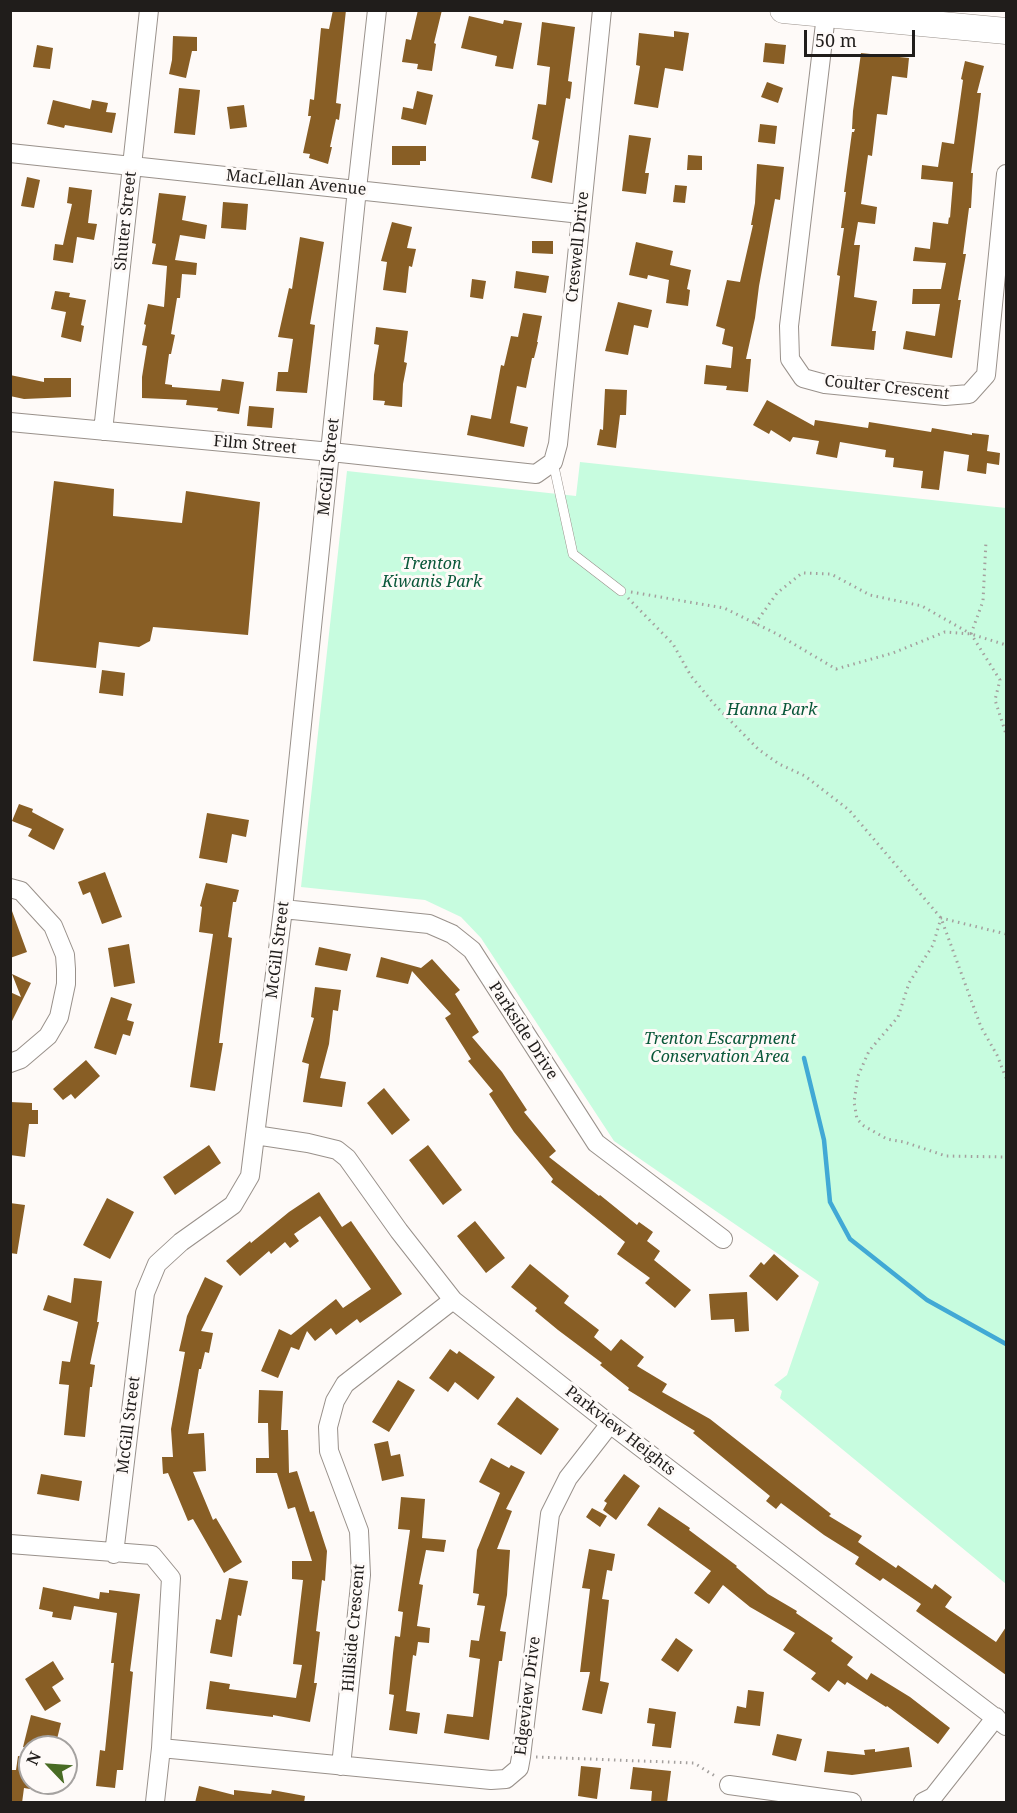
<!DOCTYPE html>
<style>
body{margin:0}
#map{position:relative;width:1017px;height:1813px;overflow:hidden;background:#fefaf8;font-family:"Noto Serif",serif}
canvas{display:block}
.frame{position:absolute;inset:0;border:12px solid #201d1b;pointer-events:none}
.north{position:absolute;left:18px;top:1735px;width:60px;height:60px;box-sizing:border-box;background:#fefaf8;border:2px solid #a5a2a0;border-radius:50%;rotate:295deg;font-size:16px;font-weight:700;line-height:24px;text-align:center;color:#201d1b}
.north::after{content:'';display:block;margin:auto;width:21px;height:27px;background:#486b24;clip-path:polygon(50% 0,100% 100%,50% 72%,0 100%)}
.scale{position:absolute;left:804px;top:30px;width:111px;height:27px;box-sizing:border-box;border:3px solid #201d1b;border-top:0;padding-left:8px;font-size:18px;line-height:21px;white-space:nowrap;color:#201d1b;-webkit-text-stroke:4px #fefaf8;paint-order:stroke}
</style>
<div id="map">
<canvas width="1017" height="1813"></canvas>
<div class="frame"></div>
<div class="north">N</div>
<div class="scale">50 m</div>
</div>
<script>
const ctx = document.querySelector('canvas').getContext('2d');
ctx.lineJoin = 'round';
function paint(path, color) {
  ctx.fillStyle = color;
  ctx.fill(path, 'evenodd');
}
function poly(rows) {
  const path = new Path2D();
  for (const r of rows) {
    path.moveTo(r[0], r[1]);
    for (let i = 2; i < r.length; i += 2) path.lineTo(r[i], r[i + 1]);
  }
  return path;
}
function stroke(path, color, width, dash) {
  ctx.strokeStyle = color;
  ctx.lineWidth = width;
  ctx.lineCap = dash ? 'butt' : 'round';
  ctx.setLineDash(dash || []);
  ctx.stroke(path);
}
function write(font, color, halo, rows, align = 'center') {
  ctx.font = font + ' "Noto Serif",serif';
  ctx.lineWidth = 6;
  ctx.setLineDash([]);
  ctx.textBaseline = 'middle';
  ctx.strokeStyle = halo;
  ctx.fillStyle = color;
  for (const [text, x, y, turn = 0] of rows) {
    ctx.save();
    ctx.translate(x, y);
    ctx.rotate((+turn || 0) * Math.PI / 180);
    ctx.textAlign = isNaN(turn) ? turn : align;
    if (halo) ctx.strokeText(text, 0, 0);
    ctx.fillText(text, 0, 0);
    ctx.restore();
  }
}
paint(poly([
 [580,462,1006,508,1006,1584,780,1398,782,1391,774,1385,787,1375,819,1282,614,1141,481,938,461,917,425,900,301,887,347,471,576,496]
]), '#c7fcdf');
stroke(poly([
 [804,1058,824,1140,830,1202,850,1239,927,1300,1006,1344]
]), '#41a9d5', 4.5);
paint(poly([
 [333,10,346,10,336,103,341,104,339,120,336,119,330,147,332,147,328,164,309,158,310,154,303,153,311,116,308,116,310,99,314,100,321,28,329,29],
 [418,10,442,10,434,43,436,44,432,71,417,69,418,64,402,62,406,39,411,40],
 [469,16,503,24,504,20,522,23,513,69,495,66,497,56,461,48],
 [542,22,575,27,568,81,572,82,570,99,566,98,552,183,531,178,539,141,532,139,538,104,546,105,550,67,537,65],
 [674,31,689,33,683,71,665,68,658,108,634,104,640,66,636,65,639,33,674,37],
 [173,36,197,37,197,51,192,51,186,78,169,74,172,60],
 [765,43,786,45,784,64,763,62],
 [37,45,53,48,50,69,33,67],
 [861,53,909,58,907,78,892,76,887,115,877,114,872,156,868,155,861,204,877,207,875,224,858,222,854,245,860,245,854,297,877,301,872,331,876,331,874,350,831,346,840,276,837,275,844,228,841,228,846,192,844,192,852,132,854,132,855,129,852,129,853,111],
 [965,61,984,66,977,93,981,93,971,173,973,173,971,208,969,208,963,254,966,254,958,300,961,300,952,358,903,349,906,331,935,336,940,304,912,304,913,289,941,289,946,263,913,261,915,247,930,249,933,222,948,224,949,217,950,218,953,182,921,179,922,165,938,167,942,142,954,144,963,80,961,79],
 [767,82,783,88,778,103,761,97],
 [179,88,200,90,195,135,174,133],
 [417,91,433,95,426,125,401,119,403,107,413,109],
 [53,100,90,109,92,100,108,103,106,112,116,113,112,133,65,125,64,128,47,124],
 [244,105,247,127,230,129,227,107],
 [760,124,777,126,775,144,758,142],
 [629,135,651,138,645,173,649,173,646,194,622,191],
 [392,146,426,146,426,161,420,161,420,165,392,165],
 [688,155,702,156,702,170,687,170],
 [757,164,784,167,780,200,775,199,759,286,755,318,746,359,751,359,748,392,726,390,727,386,704,384,706,365,731,368,733,347,722,344,725,329,716,326,727,280,740,282,753,225,751,225,755,203],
 [27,177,40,180,34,208,21,206],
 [675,185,687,186,685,203,673,202],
 [69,187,92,190,88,223,97,224,94,240,77,237,73,263,53,260,55,244,63,245,72,204,67,203],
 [159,193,186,196,182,220,207,225,205,239,180,235,175,260,197,263,196,275,182,274,180,298,177,298,171,334,175,335,171,354,169,354,165,384,172,385,172,387,220,391,222,379,244,382,239,414,217,411,218,408,186,405,187,400,142,398,142,377,147,346,142,345,146,325,144,324,148,304,164,307,167,266,152,264,156,244,152,243],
 [223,202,248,204,246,230,221,228],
 [392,222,412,227,407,248,416,249,412,267,409,266,406,293,383,290,387,262,381,261],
 [300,237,324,242,310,324,315,325,307,393,276,391,278,372,288,372,293,339,278,337,289,288,292,289],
 [532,241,553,241,553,254,532,253],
 [636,242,673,251,670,265,691,270,687,289,690,290,688,306,666,303,669,280,648,275,647,279,629,275],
 [516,271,549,276,546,293,514,288],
 [472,279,486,281,483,299,470,297],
 [55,291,70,293,69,297,86,300,81,325,84,326,81,342,61,337,66,312,51,309],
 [618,302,652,310,648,328,634,325,628,355,605,351],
 [523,313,542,316,537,342,538,342,534,358,532,358,526,388,517,386,510,423,528,427,524,447,467,435,471,415,491,419,501,365,504,366,511,336,518,337],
 [376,327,408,331,404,362,407,363,403,384,402,407,384,405,385,401,373,400,374,375,379,345,374,344],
 [10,375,44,382,44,378,71,378,71,397,24,399,10,396],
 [605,389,627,390,626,415,620,415,616,448,597,445,600,429,603,430],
 [767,400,814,426,815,420,868,428,869,422,931,432,932,428,972,435,972,433,989,435,987,451,1000,453,999,465,987,463,986,474,967,471,969,455,944,451,939,490,921,488,923,471,893,467,894,458,885,457,886,450,840,442,837,458,816,454,819,441,793,437,790,442,771,430,769,434,753,425],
 [249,406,274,408,272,428,247,426],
 [54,481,114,489,113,516,182,523,186,491,260,502,248,635,153,627,150,641,139,647,99,642,96,668,33,661],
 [102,670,125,673,123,696,99,693],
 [19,804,33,809,32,812,64,829,54,850,28,836,32,829,12,821],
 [207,813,249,820,246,837,232,834,227,863,199,858],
 [105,872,122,917,102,924,90,892,83,895,78,882],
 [206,883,239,890,236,902,233,902,228,937,232,938,219,1043,223,1043,215,1091,190,1087,213,934,199,932,202,907,200,906],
 [12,911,27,952,10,958,10,912],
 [129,944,135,983,114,987,108,948],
 [319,947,351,954,347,971,315,965],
 [381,957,421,968,432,959,460,990,455,994,479,1032,472,1037,502,1072,527,1110,524,1112,556,1151,549,1157,599,1196,600,1195,637,1225,639,1222,653,1232,647,1241,660,1251,654,1260,691,1290,675,1308,645,1283,650,1278,617,1254,625,1242,551,1182,553,1179,514,1132,489,1094,493,1091,468,1061,471,1059,445,1018,451,1014,412,971,408,984,376,977],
 [12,974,31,983,10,1025,10,992,21,997],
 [315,987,341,990,338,1011,333,1010,329,1044,320,1078,346,1082,342,1107,303,1102,309,1064,302,1062,314,1018,311,1017],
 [111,997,132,1004,127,1020,134,1022,130,1036,123,1034,116,1055,94,1048],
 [86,1060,100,1076,75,1099,71,1094,63,1100,53,1089],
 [384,1088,410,1120,392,1135,367,1103],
 [10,1102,32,1103,32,1110,38,1110,38,1124,29,1124,25,1157,10,1155],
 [209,1145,221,1163,175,1195,163,1177],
 [428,1145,462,1190,443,1205,409,1160],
 [319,1192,342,1227,351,1221,402,1294,360,1323,357,1319,336,1335,331,1328,315,1341,307,1331,299,1350,291,1347,278,1378,261,1371,279,1329,291,1335,336,1299,343,1308,371,1289,320,1216,294,1234,299,1241,290,1248,285,1242,271,1254,269,1251,240,1276,226,1261,250,1241,251,1243,289,1212],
 [107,1198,134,1212,110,1259,83,1245],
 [10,1203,25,1205,17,1254,10,1253],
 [475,1221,505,1258,486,1273,457,1236],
 [774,1254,799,1276,777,1301,749,1276,761,1262,764,1265],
 [530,1264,569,1296,564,1303,599,1330,594,1337,611,1351,621,1339,644,1357,637,1366,667,1384,662,1392,710,1419,831,1514,829,1516,862,1536,858,1542,896,1568,898,1565,932,1589,935,1584,952,1597,945,1607,996,1642,1006,1627,1006,1675,916,1611,921,1604,883,1578,880,1581,855,1564,859,1557,824,1535,781,1503,776,1509,766,1501,770,1496,693,1433,695,1431,628,1390,629,1388,600,1365,602,1363,558,1330,535,1311,537,1308,511,1287],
 [205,1277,223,1286,201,1331,213,1333,209,1353,205,1352,201,1369,199,1369,188,1434,204,1433,206,1471,193,1472,213,1520,216,1518,242,1562,224,1573,193,1519,188,1521,168,1473,163,1474,162,1457,173,1457,171,1429,185,1352,179,1351,187,1316],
 [74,1278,102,1281,97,1322,99,1322,90,1364,95,1365,92,1387,90,1387,85,1437,64,1435,69,1385,59,1384,62,1361,70,1362,78,1322,43,1310,48,1295,71,1303],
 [747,1292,749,1331,735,1332,734,1319,711,1320,709,1294],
 [450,1349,457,1354,459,1351,495,1377,478,1400,455,1382,448,1392,429,1378],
 [398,1380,415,1390,389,1432,372,1422],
 [259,1390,283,1391,281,1430,288,1430,289,1473,297,1471,310,1512,314,1511,327,1551,325,1581,322,1580,316,1631,320,1632,314,1683,317,1683,310,1722,273,1715,273,1717,206,1709,210,1681,230,1684,229,1689,296,1698,302,1665,293,1664,303,1580,292,1579,292,1561,312,1561,295,1507,288,1509,277,1473,256,1473,256,1458,269,1458,268,1423,258,1423],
 [517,1397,559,1429,541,1455,497,1424],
 [388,1441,391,1456,400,1454,404,1476,382,1481,374,1444],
 [491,1458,509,1468,511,1465,525,1472,506,1509,512,1511,497,1549,510,1550,507,1595,500,1631,506,1632,502,1661,499,1661,489,1740,444,1733,447,1714,473,1717,480,1659,469,1657,471,1640,479,1641,485,1606,477,1605,479,1594,473,1593,477,1550,500,1493,479,1482],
 [41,1474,82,1481,79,1501,37,1494],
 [624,1474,640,1486,616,1520,603,1510,607,1503,604,1501],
 [401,1497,425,1499,422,1538,446,1540,444,1552,426,1550,419,1584,423,1585,417,1626,430,1628,429,1643,418,1642,416,1656,413,1655,406,1711,420,1713,417,1734,389,1730,394,1695,389,1694,393,1653,395,1636,400,1637,403,1612,398,1611,410,1530,398,1529],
 [659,1507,690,1528,689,1530,737,1566,736,1567,768,1594,797,1611,796,1613,833,1638,831,1641,853,1657,847,1665,867,1680,871,1673,910,1697,950,1728,938,1744,887,1706,886,1707,847,1682,845,1685,838,1680,829,1692,811,1679,816,1673,783,1650,795,1633,750,1607,723,1585,709,1604,694,1593,711,1571,647,1525],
 [592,1508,607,1516,600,1527,586,1517],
 [589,1549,615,1554,612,1571,607,1570,602,1599,609,1600,600,1681,609,1683,602,1714,582,1710,590,1672,580,1672,590,1589,582,1588],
 [229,1578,248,1581,241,1616,238,1615,232,1657,210,1653,216,1619,221,1620],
 [43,1587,99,1599,100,1592,109,1593,109,1590,140,1594,130,1671,133,1672,123,1770,117,1770,115,1788,96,1786,100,1750,105,1751,114,1663,111,1663,117,1613,74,1606,71,1620,52,1617,53,1612,39,1609],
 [676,1638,693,1650,678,1672,661,1660],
 [53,1661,64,1679,52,1687,61,1701,45,1711,25,1679],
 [748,1690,764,1692,760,1726,734,1723,737,1706,746,1708],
 [649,1708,676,1712,671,1748,652,1746,655,1724,647,1723],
 [31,1715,61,1723,55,1747,23,1747],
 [777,1734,802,1739,796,1761,772,1755],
 [909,1747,912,1767,852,1775,824,1772,827,1751,865,1755,864,1750,875,1749,875,1752],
 [18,1756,30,1758,30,1789,24,1788,22,1803,10,1803,10,1770,16,1770],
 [581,1766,601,1768,597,1799,578,1796],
 [633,1767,671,1771,667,1803,651,1803,652,1791,630,1789],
 [199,1786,234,1795,234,1790,271,1794,272,1790,305,1796,304,1803,195,1803]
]), '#885e25');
const service = poly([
 [553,462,573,554,621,591]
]);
const minor = poly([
 [826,15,789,326,790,359,803,378,825,384,945,396,969,394,986,375,1006,174],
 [10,153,581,214],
 [10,422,331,452,536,474,553,462,558,444,602,10],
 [103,431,149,10],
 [10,888,21,891,53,926,65,955,66,969,66,984,59,1017,48,1036,21,1059,10,1063],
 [283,909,429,924,452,934,472,950,596,1143,723,1239],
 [255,1135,308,1143,337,1150,347,1158,399,1231,453,1300,610,1424,1006,1726],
 [10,1544,152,1555,171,1578,161,1748,155,1802],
 [114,1554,145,1293,157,1264,181,1242,233,1205,250,1176,283,909,357,189,377,10],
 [161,1748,491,1780,506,1779,519,1768,521,1757,550,1514,568,1478,610,1424],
 [341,1766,361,1575,359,1531,329,1451,328,1427,335,1401,345,1384,453,1300],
 [729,1785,852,1802],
 [923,1802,933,1797,996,1717]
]);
const secondary = poly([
 [783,10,1006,31]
]);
stroke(service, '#99918b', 10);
stroke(minor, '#99918b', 20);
stroke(secondary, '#99918b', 27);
stroke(poly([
 [631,592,724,608,777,634,836,669,893,653,945,632,971,634,1006,645],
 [628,598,673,644,691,676,714,704,758,749,779,764,805,776,849,810,941,918,981,1027,997,1055,1006,1078],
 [755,624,777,593,802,573,831,574,870,595,922,606,971,634,1000,680,995,700,1006,734],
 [971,634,983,601,986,541],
 [1006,934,941,918,933,945,909,983,898,1017,869,1051,858,1076,854,1102,857,1119,864,1126,887,1139,904,1142,946,1156,1006,1157],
 [536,1757,694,1763,715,1776]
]), '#a4a09e', 3, [1.5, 4.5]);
stroke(service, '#fff', 9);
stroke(minor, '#fff', 18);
stroke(secondary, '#fff', 26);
write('16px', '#201d1b', '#fefaf8', [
 ["MacLellan Avenue",296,183,6],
 ["Shuter Street",126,221,-84],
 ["Creswell Drive",578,247,-84],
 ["Coulter Crescent",887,388,6],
 ["Film Street",255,445,5],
 ["McGill Street",329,467,-84],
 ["McGill Street",278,950,-83],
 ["Parkside Drive",523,1031,57],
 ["McGill Street",129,1425,-83],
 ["Parkview Heights",620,1431,38],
 ["Hillside Crescent",354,1628,-85],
 ["Edgeview Drive",528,1696,-83]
]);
write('italic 16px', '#095739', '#fefaf8', [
 ["Trenton",432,564],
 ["Kiwanis Park",432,582],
 ["Hanna Park",772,710],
 ["Trenton Escarpment",720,1039],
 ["Conservation Area",720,1057]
]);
</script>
